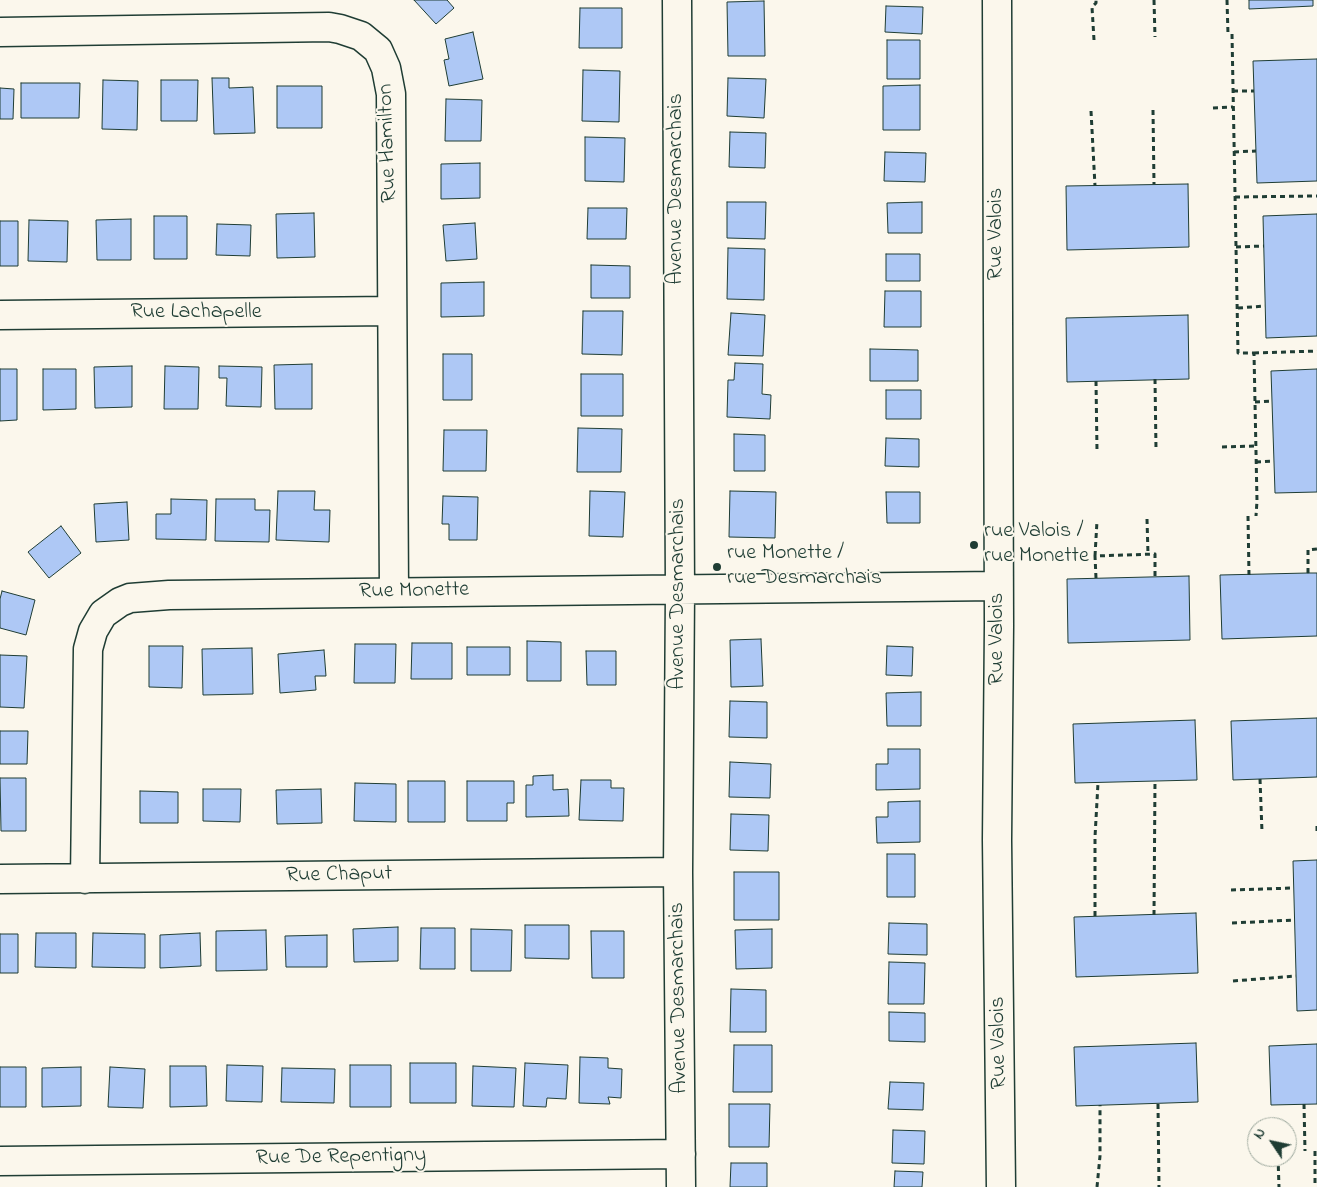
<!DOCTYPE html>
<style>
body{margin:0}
#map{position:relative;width:1317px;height:1187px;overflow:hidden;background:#fbf7ec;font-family:"Indie Flower",sans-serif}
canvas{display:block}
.north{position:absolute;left:1247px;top:1117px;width:50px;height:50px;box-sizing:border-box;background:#fbf7ec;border:1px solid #a3ada2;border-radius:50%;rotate:304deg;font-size:14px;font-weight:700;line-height:20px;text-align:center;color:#1f3d34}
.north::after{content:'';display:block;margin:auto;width:18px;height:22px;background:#1f3d34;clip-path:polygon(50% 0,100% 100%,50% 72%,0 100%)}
</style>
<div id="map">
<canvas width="1317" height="1187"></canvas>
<div class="north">N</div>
</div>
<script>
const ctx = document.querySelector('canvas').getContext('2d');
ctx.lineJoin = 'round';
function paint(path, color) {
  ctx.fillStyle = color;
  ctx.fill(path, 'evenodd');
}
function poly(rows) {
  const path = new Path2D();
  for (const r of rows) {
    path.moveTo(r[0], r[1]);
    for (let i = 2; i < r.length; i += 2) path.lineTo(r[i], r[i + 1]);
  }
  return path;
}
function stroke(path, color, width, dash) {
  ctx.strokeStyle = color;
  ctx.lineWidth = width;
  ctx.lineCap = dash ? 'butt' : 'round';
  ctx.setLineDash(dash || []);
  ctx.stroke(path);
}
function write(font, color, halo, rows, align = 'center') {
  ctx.font = font + ' "Indie Flower",sans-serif';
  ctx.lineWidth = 4;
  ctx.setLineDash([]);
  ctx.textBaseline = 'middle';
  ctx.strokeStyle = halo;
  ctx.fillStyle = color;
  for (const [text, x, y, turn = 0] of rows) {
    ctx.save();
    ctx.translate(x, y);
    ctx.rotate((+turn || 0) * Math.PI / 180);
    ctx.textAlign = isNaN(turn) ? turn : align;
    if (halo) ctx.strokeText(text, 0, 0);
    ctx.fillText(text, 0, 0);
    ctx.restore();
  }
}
const building = poly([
 [414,0,447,0,454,8,436,24,414,0],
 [1249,0,1313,0,1313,6,1249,9,1249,0],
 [764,1,765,56,728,56,727,2,764,1],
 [886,6,923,7,922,34,885,32,886,6],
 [580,8,622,8,622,48,579,48,580,8],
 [473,32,483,79,449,86,444,60,449,59,445,39,473,32],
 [887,40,920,40,920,79,887,79,887,40],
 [1317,59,1317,181,1257,183,1253,61,1317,59],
 [583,70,620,71,619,122,582,121,583,70],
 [212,78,229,78,229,88,253,87,255,133,214,134,212,78],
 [728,78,766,79,764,118,727,116,728,78],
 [103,80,138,81,137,130,102,129,103,80],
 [161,80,198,80,197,121,161,121,161,80],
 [21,83,80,83,79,118,21,118,21,83],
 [920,85,920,130,883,130,883,86,920,85],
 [277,86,322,86,322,128,277,128,277,86],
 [0,88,14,89,13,119,0,119,0,88],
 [446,99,482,100,481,141,445,141,446,99],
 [730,132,766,133,765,168,729,167,730,132],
 [585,137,625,138,624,182,585,181,585,137],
 [885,152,926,153,925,182,884,181,885,152],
 [480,163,480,198,441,199,441,164,480,163],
 [1188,184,1189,247,1067,250,1066,186,1188,184],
 [727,202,766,202,765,239,727,238,727,202],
 [922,202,922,233,888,233,887,203,922,202],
 [588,208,627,208,626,239,587,239,588,208],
 [314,213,315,257,277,258,276,214,314,213],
 [1317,214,1317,336,1266,338,1263,216,1317,214],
 [154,216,187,216,187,259,154,259,154,216],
 [131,219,131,260,97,260,96,220,131,219],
 [29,220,68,221,67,262,28,261,29,220],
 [0,221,18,221,18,266,0,266,0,221],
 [475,223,477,259,446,261,443,225,475,223],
 [217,224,251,225,250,256,216,255,217,224],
 [728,248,765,249,764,300,727,299,728,248],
 [886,254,920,254,920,281,886,281,886,254],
 [591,265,630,266,630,298,591,298,591,265],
 [484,282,484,316,441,317,441,283,484,282],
 [885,291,921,291,921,327,884,327,885,291],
 [583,311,623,311,622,355,582,354,583,311],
 [731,313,765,315,763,356,728,355,731,313],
 [1188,315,1189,379,1067,382,1066,318,1188,315],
 [870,349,918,350,918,381,870,381,870,349],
 [443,354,472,354,472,400,443,400,443,354],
 [735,363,763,364,762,394,771,395,770,419,727,417,728,380,734,380,735,363],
 [312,364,312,409,275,409,274,365,312,364],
 [132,366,132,407,95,408,94,367,132,366],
 [165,366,199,367,198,409,164,409,165,366],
 [219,366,262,367,261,407,226,406,227,378,219,378,219,366],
 [0,369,17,369,17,420,0,421,0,369],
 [43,369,76,369,76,409,43,410,43,369],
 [1317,369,1317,492,1275,493,1271,371,1317,369],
 [581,374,623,374,623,416,581,416,581,374],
 [886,390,921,390,921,419,886,419,886,390],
 [578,428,622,429,621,472,577,472,578,428],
 [444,430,487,430,486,471,443,471,444,430],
 [734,434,765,435,765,471,734,471,734,434],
 [886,438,919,439,919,467,885,466,886,438],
 [278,491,315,491,314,510,330,510,329,542,276,540,278,491],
 [590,491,625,492,623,537,589,536,590,491],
 [730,491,776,492,775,538,729,537,730,491],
 [886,492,920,492,920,523,887,523,886,492],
 [443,496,478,497,477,540,449,540,449,524,442,524,443,496],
 [171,499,207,500,206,540,156,539,156,514,171,514,171,499],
 [216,499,255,499,255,510,270,510,269,542,215,541,216,499],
 [127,502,129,540,96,542,94,504,127,502],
 [61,526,81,553,49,578,28,552,61,526],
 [1308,573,1317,573,1317,636,1222,639,1220,575,1308,573],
 [1189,576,1190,640,1068,643,1067,579,1189,576],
 [2,591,35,600,26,635,0,628,0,599,2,591],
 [761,639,763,686,731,687,730,640,761,639],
 [527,641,561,642,561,681,527,681,527,641],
 [412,643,452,643,452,679,411,679,412,643],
 [355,644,396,644,395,683,354,683,355,644],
 [149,646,183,646,182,688,149,687,149,646],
 [887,646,913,647,912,676,886,675,887,646],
 [467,647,510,647,510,675,467,675,467,647],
 [252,648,253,694,203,695,202,649,252,648],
 [324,650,326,676,315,676,316,690,280,693,278,654,324,650],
 [586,651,616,651,616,685,587,685,586,651],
 [0,655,27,656,24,708,0,707,0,655],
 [921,692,921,726,887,726,886,693,921,692],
 [730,701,767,702,767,738,729,737,730,701],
 [1317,718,1317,777,1233,780,1231,721,1317,718],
 [1195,720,1197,780,1075,783,1073,724,1195,720],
 [0,731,28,731,27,764,0,764,0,731],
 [888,749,920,749,920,789,876,790,876,764,888,764,888,749],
 [730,762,771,764,770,798,729,797,730,762],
 [553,775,553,790,568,789,569,816,526,817,526,785,533,785,533,776,553,775],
 [0,778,26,778,26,831,1,831,0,778],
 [581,780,611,780,611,788,624,788,623,821,579,820,581,780],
 [408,781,445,781,445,822,408,822,408,781],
 [467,781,514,781,514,803,507,803,507,821,467,821,467,781],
 [355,783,396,784,396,822,354,821,355,783],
 [203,789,241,789,240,822,203,821,203,789],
 [321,789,322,823,277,824,276,790,321,789],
 [140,791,178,792,178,823,140,823,140,791],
 [920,801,920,842,877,843,876,817,888,817,888,802,920,801],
 [731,814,769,815,768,851,730,850,731,814],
 [887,854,915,854,915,897,887,897,887,854],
 [1317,860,1317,1010,1297,1011,1293,861,1317,860],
 [734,872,779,872,779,920,734,920,734,872],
 [1196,913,1198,973,1076,977,1074,917,1196,913],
 [889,923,927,924,927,955,888,954,889,923],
 [525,925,569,925,569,959,525,958,525,925],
 [398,927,398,961,354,962,353,929,398,927],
 [421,928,455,928,455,969,420,969,421,928],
 [471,929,512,930,511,971,471,971,471,929],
 [772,929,772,968,736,969,735,930,772,929],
 [266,930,267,970,216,971,216,931,266,930],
 [591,931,624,931,624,978,592,978,591,931],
 [36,933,76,933,76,968,35,967,36,933],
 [93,933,145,934,145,968,92,967,93,933],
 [200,933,201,966,160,968,160,935,200,933],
 [0,934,18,934,18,973,0,973,0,934],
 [327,935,327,967,286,967,285,936,327,935],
 [889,962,925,963,924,1004,888,1004,889,962],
 [731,989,766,990,766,1032,730,1032,731,989],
 [889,1012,925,1013,925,1042,889,1041,889,1012],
 [1196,1043,1198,1102,1076,1106,1074,1047,1196,1043],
 [1317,1044,1317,1104,1271,1105,1269,1046,1317,1044],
 [734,1045,772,1045,772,1092,733,1092,734,1045],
 [580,1057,608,1058,608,1068,622,1069,621,1098,608,1097,610,1104,579,1103,580,1057],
 [410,1063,456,1063,456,1103,410,1103,410,1063],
 [525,1063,568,1065,566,1099,547,1098,546,1107,523,1106,525,1063],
 [227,1065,263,1066,262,1102,226,1101,227,1065],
 [350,1065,391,1065,391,1107,350,1107,350,1065],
 [170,1066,206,1066,207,1106,170,1107,170,1066],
 [473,1066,516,1068,514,1107,472,1106,473,1066],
 [0,1067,26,1067,26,1107,0,1107,0,1067],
 [81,1067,81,1106,42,1107,42,1068,81,1067],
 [110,1067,145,1069,143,1108,108,1107,110,1067],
 [282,1068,335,1069,334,1103,281,1102,282,1068],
 [890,1082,924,1083,923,1110,888,1109,890,1082],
 [729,1104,770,1104,769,1147,729,1147,729,1104],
 [893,1130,925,1131,924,1164,892,1163,893,1130],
 [731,1163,767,1163,767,1187,730,1187,731,1163],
 [895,1171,923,1172,922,1187,894,1187,895,1171]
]);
paint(building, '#aec8f5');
stroke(building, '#1f3d34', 1);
const minor = poly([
 [677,0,680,590,678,872,681,1187],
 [997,0,999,625,997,840,1001,1187],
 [0,32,329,27,340,29,361,36,378,50,386,68,391,94,394,592],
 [0,315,391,311],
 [0,879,678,872],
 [85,879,88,649,93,631,103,614,120,602,130,598,169,595,998,586],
 [0,1161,681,1154]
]);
stroke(minor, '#1f3d34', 31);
stroke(poly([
 [1154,0,1155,37],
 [1227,0,1228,34],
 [1232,34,1238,353,1254,353,1257,501,1256,516],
 [1094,40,1092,7,1096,3,1096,0],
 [1233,91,1254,91],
 [1213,108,1233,107],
 [1153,110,1154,184],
 [1091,111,1095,186],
 [1234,152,1256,151],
 [1235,197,1317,196],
 [1236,247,1264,246],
 [1238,308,1265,306],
 [1254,353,1317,351],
 [1155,379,1156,449],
 [1096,381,1097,450],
 [1255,402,1272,401],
 [1222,447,1256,446],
 [1256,462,1274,461],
 [1248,516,1249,575],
 [1147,519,1148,554],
 [1095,556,1097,521],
 [1308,573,1308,550,1317,549],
 [1096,578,1095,556,1155,554,1155,577],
 [1260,779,1262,832],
 [1317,831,1317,824],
 [1231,890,1293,888],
 [1154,915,1155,781],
 [1095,916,1095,837,1098,783],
 [1232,923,1295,920],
 [1233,981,1296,976],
 [1158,1104,1159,1187],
 [1304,1104,1305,1151],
 [1315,1151,1315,1187],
 [1278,1157,1279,1187],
 [1097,1187,1100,1156,1100,1105]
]), '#1f3d34', 3, [5, 4]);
stroke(minor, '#fbf7ec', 28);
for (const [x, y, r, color] of [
 [974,545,5,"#1f3d34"],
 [717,567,5,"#1f3d34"]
]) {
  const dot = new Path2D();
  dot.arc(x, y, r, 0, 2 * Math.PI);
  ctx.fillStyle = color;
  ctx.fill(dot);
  stroke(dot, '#fbf7ec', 2);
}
write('22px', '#1f3d34', '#fbf7ec', [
 ["Rue Hamilton",389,143,-92],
 ["Avenue Desmarchais",677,189,-90],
 ["Rue Valois",997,234,-90],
 ["Rue Lachapelle",196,313],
 ["Rue Monette",414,592,-1],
 ["Avenue Desmarchais",679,594,-90],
 ["Rue Valois",998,639,-90],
 ["Rue Chaput",339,876,-1],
 ["Avenue Desmarchais",680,998,-91],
 ["Rue Valois",1000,1043,-91],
 ["Rue De Repentigny",341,1158,-1]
]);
write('22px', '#1f3d34', '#fbf7ec', [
 ["rue Valois /",984,532],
 ["rue Monette",984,557],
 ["rue Monette /",727,554],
 ["rue Desmarchais",727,579]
], 'left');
</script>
